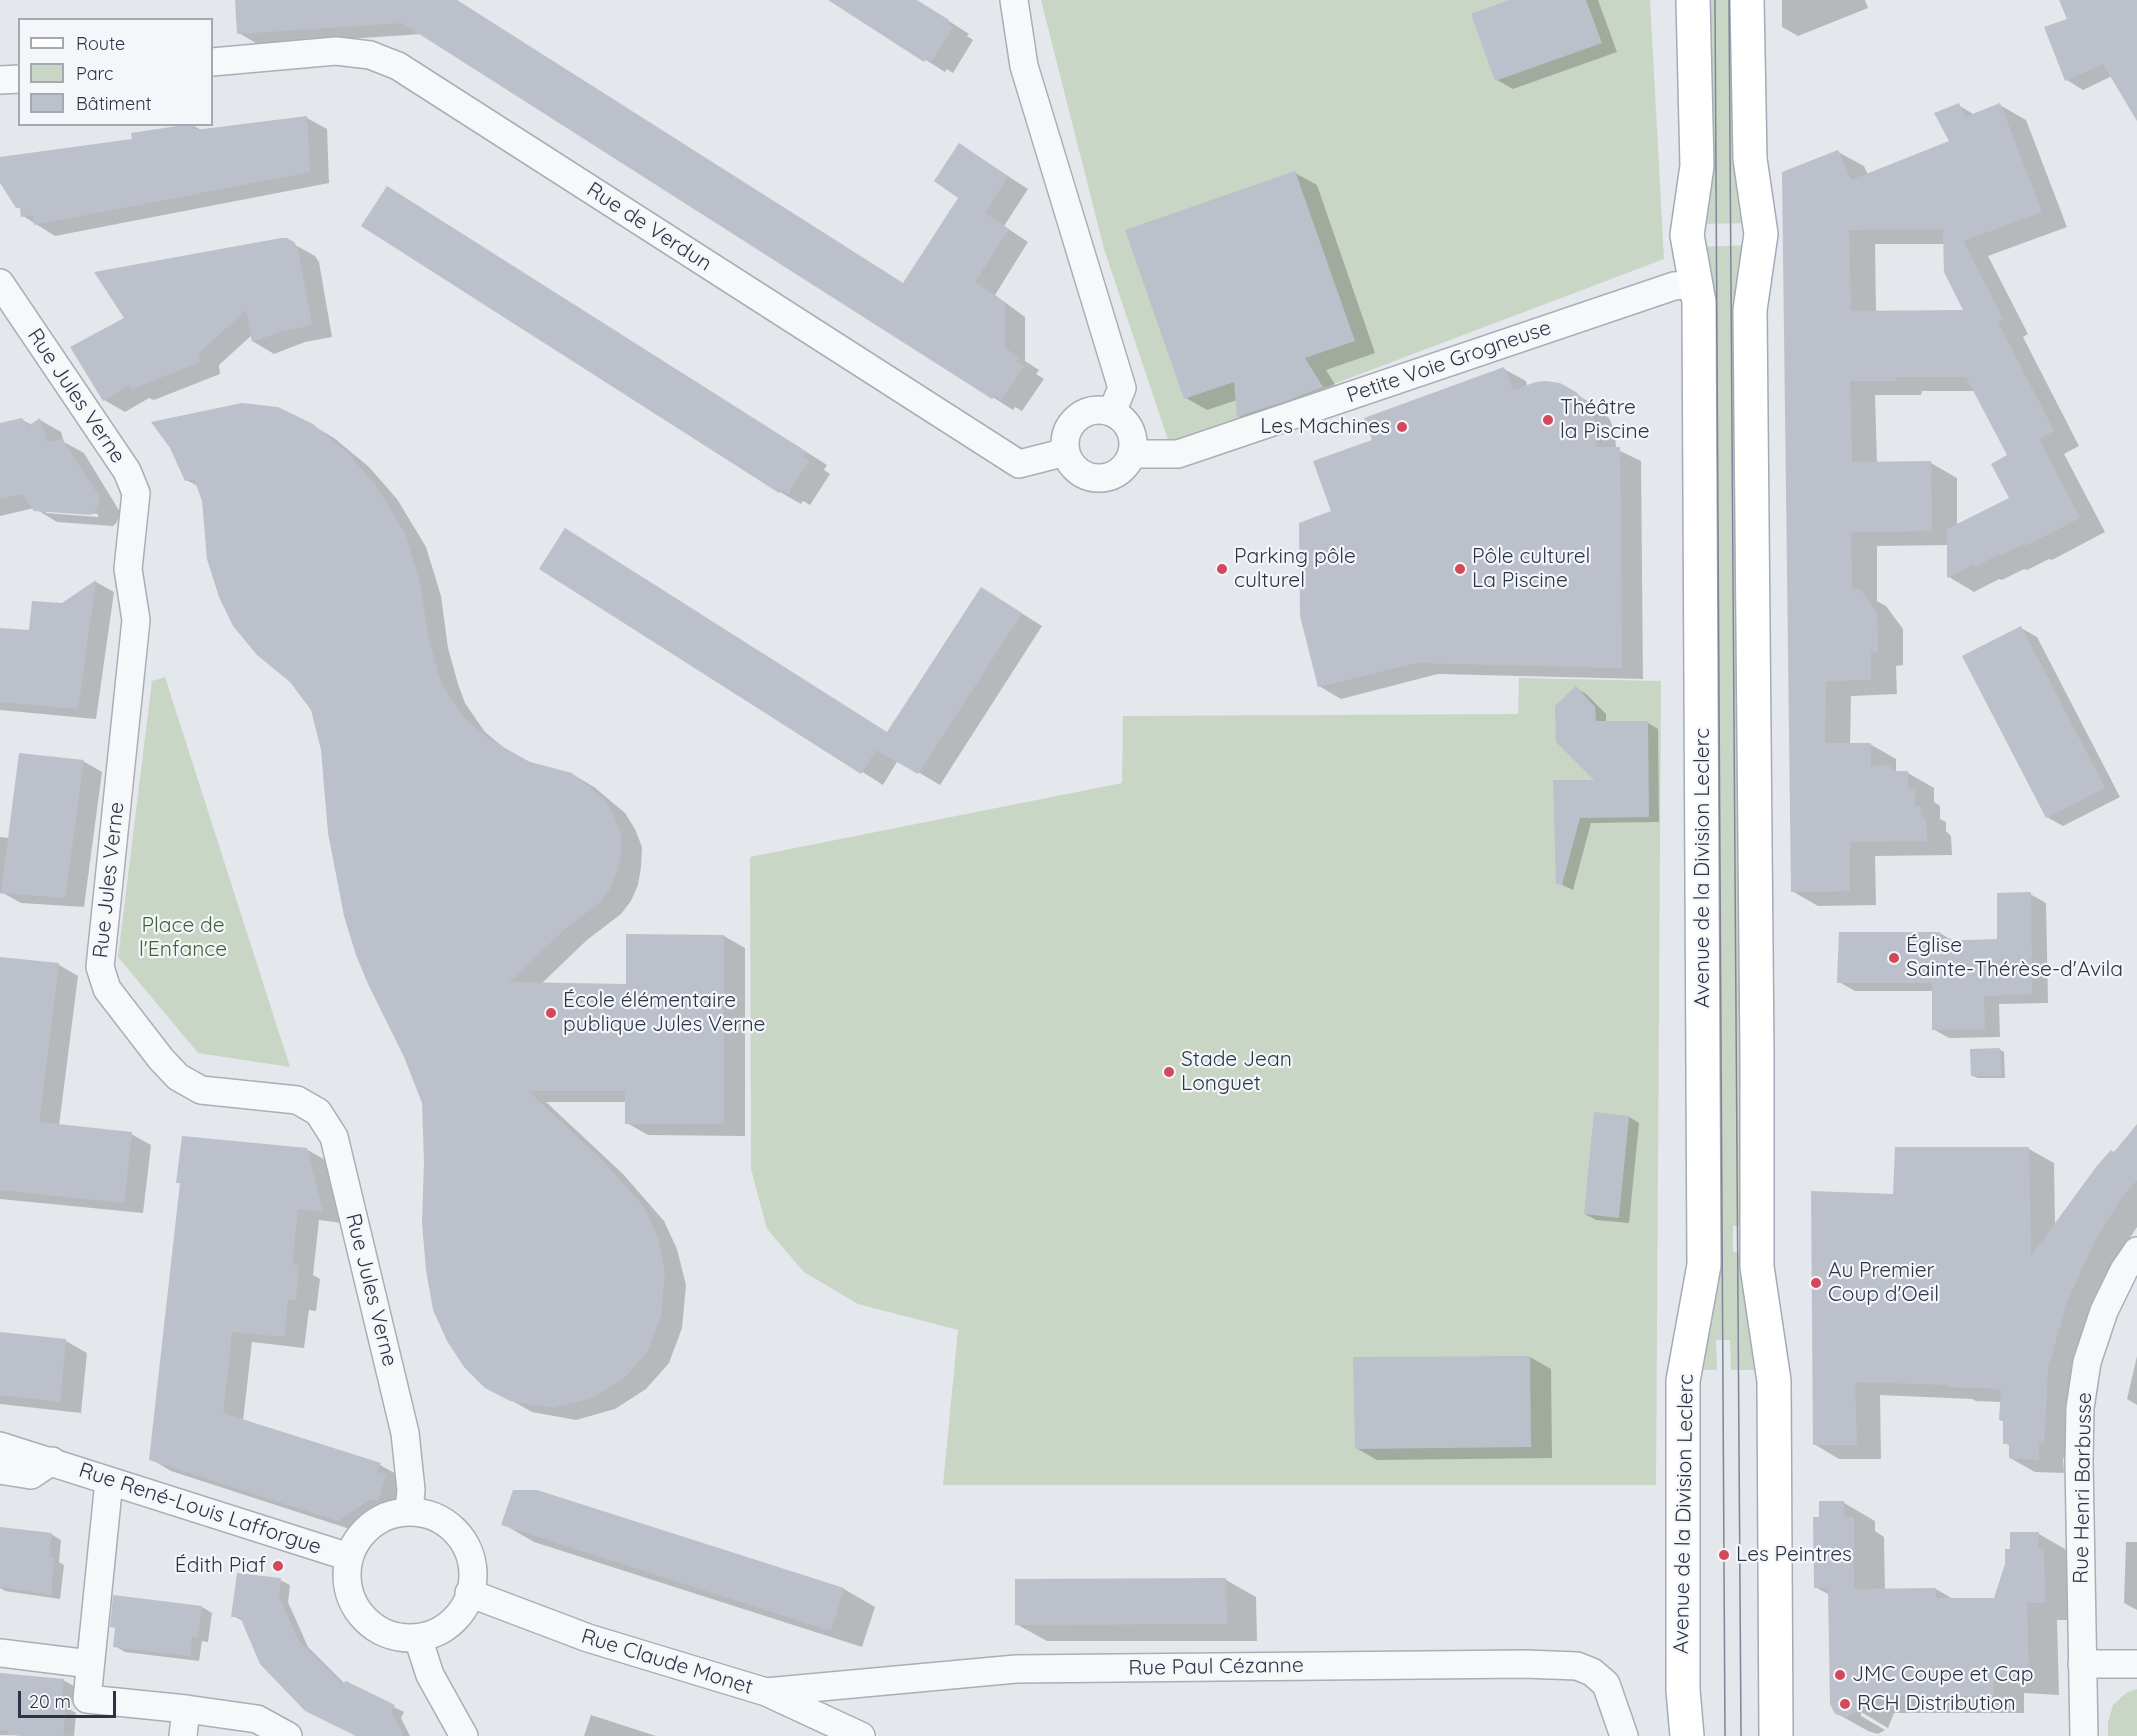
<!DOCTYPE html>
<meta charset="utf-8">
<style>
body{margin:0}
#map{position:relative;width:2137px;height:1736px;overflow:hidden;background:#e4e7ec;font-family:Quicksand,sans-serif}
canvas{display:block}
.legend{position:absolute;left:18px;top:18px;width:195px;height:108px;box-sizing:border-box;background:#f4f6f9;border:2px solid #a4a8b1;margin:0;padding:8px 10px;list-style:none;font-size:18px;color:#2b3445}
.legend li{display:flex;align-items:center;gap:12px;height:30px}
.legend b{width:30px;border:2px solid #a4a8b1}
.scale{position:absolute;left:18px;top:1691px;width:98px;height:27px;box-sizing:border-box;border:3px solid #2b3445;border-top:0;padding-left:8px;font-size:18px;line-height:21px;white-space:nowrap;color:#2b3445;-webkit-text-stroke:4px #f4f6f9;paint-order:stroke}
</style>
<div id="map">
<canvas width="2137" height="1736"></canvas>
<ul class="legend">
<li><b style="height:8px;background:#fff"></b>Route</li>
<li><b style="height:16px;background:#c9d6c5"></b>Parc</li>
<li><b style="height:16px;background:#bbc0ca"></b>Bâtiment</li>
</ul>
<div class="scale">20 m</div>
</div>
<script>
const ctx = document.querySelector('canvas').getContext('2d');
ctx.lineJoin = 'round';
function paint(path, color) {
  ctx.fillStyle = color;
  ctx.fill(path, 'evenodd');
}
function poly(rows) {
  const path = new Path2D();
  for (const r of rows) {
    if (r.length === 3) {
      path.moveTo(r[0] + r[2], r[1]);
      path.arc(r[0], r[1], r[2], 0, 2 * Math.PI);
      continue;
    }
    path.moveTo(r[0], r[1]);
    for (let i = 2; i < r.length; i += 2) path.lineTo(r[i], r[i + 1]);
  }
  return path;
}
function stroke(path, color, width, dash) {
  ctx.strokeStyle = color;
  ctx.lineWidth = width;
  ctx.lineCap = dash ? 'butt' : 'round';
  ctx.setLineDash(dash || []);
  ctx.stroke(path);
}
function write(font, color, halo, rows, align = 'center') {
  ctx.font = font + ' Quicksand,sans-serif';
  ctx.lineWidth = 4.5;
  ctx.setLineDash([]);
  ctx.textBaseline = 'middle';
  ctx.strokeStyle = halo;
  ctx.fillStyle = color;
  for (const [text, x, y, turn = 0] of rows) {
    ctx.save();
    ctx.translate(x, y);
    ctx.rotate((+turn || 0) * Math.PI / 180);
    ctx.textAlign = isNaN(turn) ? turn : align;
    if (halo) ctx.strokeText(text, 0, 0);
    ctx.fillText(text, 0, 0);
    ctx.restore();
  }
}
paint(poly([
 [1041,0,1650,0,1664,259,1170,446,1104,249],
 [1705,0,1738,0,1750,223,1701,224],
 [1749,245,1749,1226,1733,1226,1733,1252,1748,1253,1766,1370,1731,1370,1730,1340,1716,1340,1717,1370,1696,1370,1701,247],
 [165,677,290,1067,198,1053,118,957,152,681],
 [1519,678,1661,681,1656,1485,943,1485,958,1330,858,1304,804,1272,767,1229,751,1169,750,857,1122,783,1123,716,1518,714],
 [2137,1689,2137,1736,2108,1736,2108,1722,2113,1705,2126,1693]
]), '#c9d6c5');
paint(poly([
 [236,0,456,0,904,284,960,198,959,145,1028,189,1004,226,1028,242,995,295,1025,317,1025,361,1039,370,1036,374,1044,379,1022,411,1015,407,1013,410,422,34,259,45,239,33],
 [831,0,916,0,969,34,967,36,973,40,953,73,947,69,945,72],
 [1514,0,1598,0,1617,52,1513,89,1497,80],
 [1782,0,1865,0,1868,8,1798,36,1782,27],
 [2060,0,2137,0,2137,114,2112,76,2083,90,2067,80,2046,28,2068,20],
 [1958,105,1975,115,2000,105,2026,120,2067,227,1988,256,2028,334,2023,337,2079,446,2064,454,2105,532,2052,560,2049,559,2027,570,2024,569,2002,580,1999,579,1974,592,1949,577,1949,545,1877,546,1877,601,1886,606,1903,629,1903,665,1896,666,1897,694,1851,696,1850,744,1870,744,1896,759,1896,772,1908,773,1934,788,1934,802,1940,806,1940,819,1946,822,1946,831,1951,836,1952,855,1875,856,1876,905,1818,906,1792,891,1838,152,1864,166,1868,175,1951,141],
 [1875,244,1945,244,1966,311,1876,312],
 [1922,391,1975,391,2009,456,2011,498,1957,526,1957,478,1931,463,1877,463,1875,395,1921,395],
 [307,118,327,129,329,183,55,236,23,216,22,209,17,207,0,181,0,159,134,140,194,126,203,131],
 [1295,173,1317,185,1375,353,1326,370,1344,399,1260,429,1239,416,1237,400,1207,410,1186,398],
 [408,200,827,465,824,470,830,474,810,505,803,501,801,504,780,492],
 [286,240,315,256,319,262,332,337,305,342,274,354,254,342,252,335,219,365,220,374,154,400,149,398,125,412,104,400],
 [1504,369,1526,381,1527,386,1563,387,1602,409,1610,420,1615,433,1616,449,1641,461,1643,679,1438,674,1341,699,1319,686,1333,512,1374,441],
 [22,420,32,425,40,420,61,432,64,442,84,453,120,512,117,522,113,526,57,522,34,508,0,516,0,425],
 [46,510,98,514,98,517,46,513],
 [312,425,334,438,369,467,397,499,426,547,441,596,448,648,458,684,465,703,485,732,508,751,529,763,572,774,594,787,625,813,635,829,642,847,641,867,638,885,631,901,621,914,587,940,541,984,627,986,724,936,745,948,745,1136,648,1135,627,1123,627,1102,546,1102,623,1174,664,1221,677,1249,686,1285,682,1328,669,1363,646,1389,615,1409,576,1420,532,1412,486,1386,426,1162,423,1103,323,750,313,709,203,501,198,486,186,480],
 [541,569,888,733,1002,601,1042,626,940,785,898,760,883,785],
 [96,582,114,592,96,719,0,710,0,629,30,632,62,605],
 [2021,628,2037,637,2120,797,2063,826,2047,817],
 [1576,688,1586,694,1606,714,1606,723,1648,723,1658,729,1659,822,1591,823,1573,890,1558,883,1555,781,1598,782],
 [83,761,102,772,84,907,21,903,5,894,0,893,0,837,9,838],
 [2030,894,2046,903,2048,1003,1999,1004,2000,1037,1949,1038,1933,1029,1934,991,1855,991,1839,982,1940,933,1955,942,1999,940],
 [0,958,59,965,78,976,59,1126,131,1134,151,1145,143,1213,0,1199],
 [1999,1049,2004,1052,2005,1078,1978,1078,1973,1076],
 [1629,1117,1639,1123,1629,1223,1596,1220,1585,1214],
 [306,1149,327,1161,342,1223,319,1220,313,1275,320,1279,316,1311,309,1310,304,1348,252,1342,243,1421,380,1465,400,1476,398,1512,392,1510,359,1532,171,1471,151,1459,181,1184,178,1182],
 [2029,1149,2054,1163,2055,1226,2115,1153,2137,1149,2137,1227,2118,1256,2068,1458,2063,1458,2064,1473,2035,1472,2010,1458,2010,1446,2005,1443,2005,1422,2000,1420,2001,1402,1976,1401,1972,1399,1880,1395,1881,1459,1839,1459,1814,1444,1894,1196],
 [0,1334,66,1341,87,1353,81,1413,0,1404],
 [2137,1356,2137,1405,2127,1399],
 [1530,1357,1551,1369,1552,1458,1377,1460,1356,1448,1355,1359],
 [537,1491,844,1589,875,1607,862,1647,534,1542,503,1524],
 [1844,1503,1875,1521,1875,1531,1884,1537,1885,1590,1936,1589,1953,1599,1995,1599,2011,1550,2039,1534,2070,1552,2076,1620,2057,1620,2059,1695,2024,1693,2024,1713,1894,1713,1888,1728,1861,1712,1861,1716,1885,1730,1878,1734,1868,1731,1836,1713,1830,1595,1815,1587,1820,1518],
 [0,1528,51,1534,61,1540,59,1562,64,1565,60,1599,5,1591,0,1588],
 [2126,1542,2137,1542,2137,1610,2124,1603],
 [280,1580,290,1585,288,1602,308,1647,345,1684,404,1712,401,1718,410,1736,355,1736,243,1621,233,1616],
 [1226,1580,1256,1597,1257,1641,1047,1641,1016,1624],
 [202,1607,212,1613,208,1642,202,1641,199,1661,125,1652,115,1646],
 [0,1674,63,1680,74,1686,71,1710,76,1713,74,1736,0,1735],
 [591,1715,656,1736,584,1736]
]), '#0003');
paint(poly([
 [235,0,457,0,903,283,958,198,934,181,959,143,1008,176,985,213,1009,229,975,282,1005,303,1005,348,1019,357,1016,361,1024,366,1001,400,995,396,992,399,402,23,237,34],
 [828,0,917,0,949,20,947,23,953,27,931,62,926,58,924,62],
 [1509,0,1586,0,1602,43,1495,81,1471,14],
 [2059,0,2137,0,2137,121,2103,64,2065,81,2044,27,2067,19],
 [1959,103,1965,117,2000,103,2042,212,1963,241,2003,319,1998,322,2054,431,2039,439,2080,518,2025,546,2024,544,2000,556,1999,554,1975,567,1974,564,1947,578,1947,529,2009,498,1991,464,2007,455,1966,377,1896,377,1896,381,1850,381,1852,462,1931,461,1932,531,1851,532,1852,589,1860,589,1877,613,1878,651,1871,652,1871,680,1826,681,1825,743,1871,743,1871,766,1888,765,1894,771,1908,771,1908,789,1915,789,1915,806,1920,806,1921,815,1926,820,1927,841,1850,842,1850,891,1791,892,1782,172,1838,150,1851,180,1949,141,1934,113],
 [1943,229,1944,272,1963,310,1851,311,1849,230],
 [307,116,310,172,34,225,33,215,21,217,20,208,16,208,0,183,0,157,132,139,131,133,191,124,195,124,195,130],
 [1295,171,1355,341,1305,358,1323,387,1287,401,1237,417,1234,382,1184,399,1125,230],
 [387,186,807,452,803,456,809,461,788,494,782,490,779,493,361,226],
 [281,238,287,238,294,242,298,249,312,325,283,331,252,342,246,310,199,353,200,362,132,389,129,385,103,401,70,347,124,318,94,272],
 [1504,367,1513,390,1536,382,1546,381,1560,383,1576,392,1586,402,1593,415,1595,424,1596,447,1620,447,1622,668,1416,663,1318,687,1300,616,1299,523,1331,511,1313,461,1372,440,1364,418],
 [242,403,278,407,313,424,348,453,376,486,405,533,420,583,428,635,437,670,444,688,464,718,489,739,530,762,572,773,604,799,614,816,621,834,621,854,617,872,610,889,600,902,566,928,509,982,626,984,626,934,724,935,724,1124,625,1124,625,1091,528,1091,602,1160,644,1207,657,1235,665,1272,661,1315,648,1351,624,1378,593,1398,553,1408,510,1401,485,1388,464,1367,447,1341,433,1310,426,1270,422,1223,424,1162,422,1103,404,1057,368,984,356,955,344,916,328,833,321,750,311,710,290,682,257,655,233,626,219,597,207,559,202,501,194,479,185,481,170,448,151,422],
 [22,418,28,426,40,418,47,442,62,439,100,498,96,510,91,515,34,511,22,494,0,499,0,423],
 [565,528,887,732,981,587,1022,613,918,774,876,750,861,774,539,569],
 [96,580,78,709,0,702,0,628,29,630,32,601,62,603],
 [2021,626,2105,788,2046,818,1962,656],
 [1576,686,1595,707,1596,721,1648,721,1649,817,1580,818,1562,885,1556,884,1553,780,1594,780,1556,742,1555,706],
 [19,753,84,760,65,898,1,893],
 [2031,892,2032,994,1984,996,1985,1029,1932,1030,1932,983,1837,983,1839,932,1940,932,1940,941,1997,939,1997,893],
 [0,957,59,963,39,1122,132,1132,124,1203,0,1190],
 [2000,1048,2001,1076,1971,1076,1970,1049],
 [1594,1112,1629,1116,1619,1218,1584,1214],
 [2137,1124,2137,1180,2121,1198,2094,1242,2066,1305,2048,1369,2044,1444,2039,1444,2039,1460,2009,1458,2009,1444,2003,1444,2003,1421,1999,1420,2001,1389,1949,1387,1949,1385,1855,1382,1857,1445,1813,1445,1811,1191,1893,1194,1895,1147,2029,1147,2031,1256,2096,1167,2111,1150,2114,1152],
 [182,1136,307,1148,323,1212,298,1209,292,1265,299,1265,296,1300,288,1300,284,1337,232,1332,223,1413,381,1463,377,1472,386,1474,378,1501,371,1499,338,1521,149,1460,180,1183,176,1183],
 [0,1332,66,1339,60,1402,0,1395],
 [1530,1356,1531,1447,1355,1449,1353,1357],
 [513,1490,537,1490,844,1588,831,1631,501,1525],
 [1819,1501,1844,1501,1844,1517,1854,1517,1854,1589,1936,1588,1936,1598,1994,1598,2005,1564,2005,1549,2010,1549,2010,1532,2039,1532,2038,1548,2044,1548,2045,1603,2027,1603,2029,1678,1994,1676,1994,1696,1863,1696,1853,1714,1846,1717,1835,1714,1830,1704,1828,1588,1814,1588,1813,1517,1819,1517],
 [0,1527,52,1533,49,1557,54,1558,51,1595,0,1587],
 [237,1573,281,1578,279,1596,298,1640,342,1684,346,1681,395,1705,391,1712,404,1736,356,1736,305,1711,260,1664,240,1617,231,1617],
 [1226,1578,1227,1624,1015,1625,1015,1579],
 [113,1595,202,1606,198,1637,192,1637,190,1656,113,1647,115,1628,110,1627],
 [0,1673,64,1679,61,1705,66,1705,63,1736,21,1736,7,1734,8,1731,0,1730]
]), '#bbc0ca');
const street = poly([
 [1014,0,1024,66,1122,388,1112,412],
 [212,62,336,51,370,55,398,66,1019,464,1066,452],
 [0,80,20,79],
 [0,283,127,471,136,493,128,569,136,620,100,967,107,989,161,1059,178,1077,201,1090,297,1100,318,1112,334,1137,405,1433,411,1490,409,1511],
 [1099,444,34],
 [1132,454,1178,454,1674,286,1696,284],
 [0,1446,349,1557],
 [0,1470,31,1475,52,1461],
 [109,1481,87,1699,186,1709,257,1719,288,1736],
 [410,1575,63],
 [469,1593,588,1638,766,1692,861,1736],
 [418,1638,430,1675,464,1736],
 [0,1653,90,1664],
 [2082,1664,2137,1664],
 [766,1692,1016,1669,1525,1664,1577,1666,1592,1672,1606,1684,1624,1736],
 [183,1736,186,1709],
 [2084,1736,2079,1462,2080,1408,2087,1362,2104,1311,2124,1270,2137,1251]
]);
const primary = poly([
 [1747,0,1750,159,1761,234,1750,310,1757,1054,1757,1267,1774,1381,1776,1736],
 [1687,1736,1683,1690,1683,1381,1704,1265,1699,302,1687,235,1697,166,1693,0]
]);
stroke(street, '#a9aeb7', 30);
stroke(primary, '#a3abb8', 36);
stroke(street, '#f7f8fa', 27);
stroke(primary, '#fff', 33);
stroke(poly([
 [1715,0,1725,1736],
 [1729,0,1741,1736]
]), '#7d8696', 1.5);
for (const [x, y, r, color] of [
 [1548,420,6,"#d1495b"],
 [1402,427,6,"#d1495b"],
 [1222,569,6,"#d1495b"],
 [1460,569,6,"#d1495b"],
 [1894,958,6,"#d1495b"],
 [551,1013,6,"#d1495b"],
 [1169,1072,6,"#d1495b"],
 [1816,1283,6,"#d1495b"],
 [1724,1555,6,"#d1495b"],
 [278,1566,6,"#d1495b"],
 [1840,1675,6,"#d1495b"],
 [1845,1704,6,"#d1495b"]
]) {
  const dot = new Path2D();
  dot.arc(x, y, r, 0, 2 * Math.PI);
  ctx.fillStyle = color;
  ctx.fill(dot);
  stroke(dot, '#f4f6f9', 2);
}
write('21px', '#2b3445', '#f4f6f9', [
 ["Rue de Verdun",649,227,33],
 ["Petite Voie Grogneuse",1449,362,-19],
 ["Rue Jules Verne",76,396,56],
 ["Avenue de la Division Leclerc",1703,868,-90],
 ["Rue Jules Verne",109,880,-84],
 ["Rue Jules Verne",371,1290,76],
 ["Rue Henri Barbusse",2083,1488,-89],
 ["Rue René-Louis Lafforgue",200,1509,18],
 ["Avenue de la Division Leclerc",1684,1514,-89],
 ["Rue Claude Monet",667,1662,17],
 ["Rue Paul Cézanne",1216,1667,-1]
]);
write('21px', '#2b3445', '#f4f6f9', [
 ["Théâtre",1560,408],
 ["la Piscine",1560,432],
 ["Les Machines",1390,427,"right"],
 ["Parking pôle",1234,557],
 ["culturel",1234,581],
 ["Pôle culturel",1472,557],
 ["La Piscine",1472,581],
 ["Église",1906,946],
 ["Sainte-Thérèse-d'Avila",1906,970],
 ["École élémentaire",563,1001],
 ["publique Jules Verne",563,1025],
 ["Stade Jean",1181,1060],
 ["Longuet",1181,1084],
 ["Au Premier",1828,1271],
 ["Coup d'Oeil",1828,1295],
 ["Les Peintres",1736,1555],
 ["Édith Piaf",266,1566,"right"],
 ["JMC Coupe et Cap",1852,1675],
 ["RCH Distribution",1857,1704]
], 'left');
write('21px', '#3f6138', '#f4f6f9', [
 ["Place de",183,926],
 ["l'Enfance",183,950]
]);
</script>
